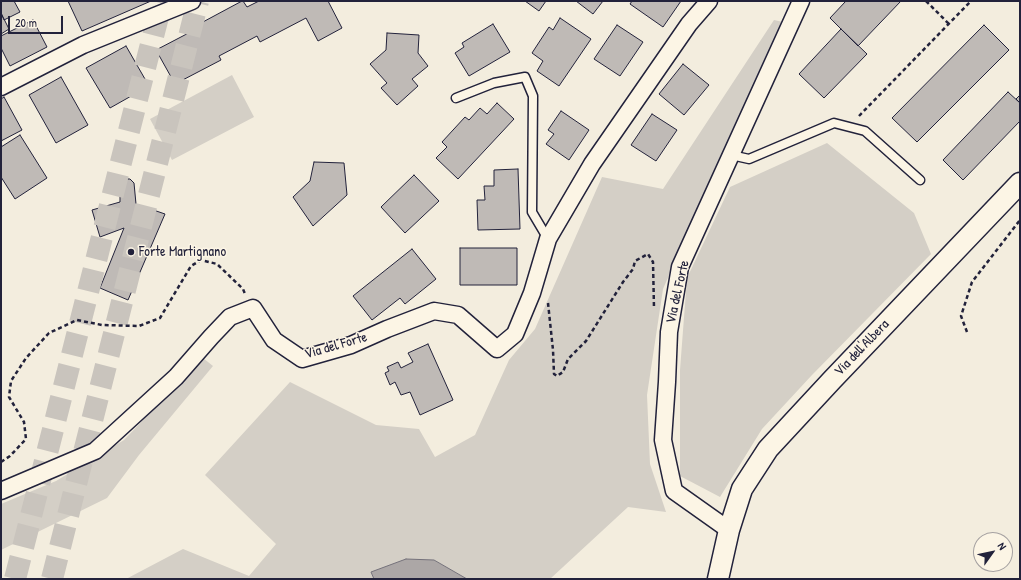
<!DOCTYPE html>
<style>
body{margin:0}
#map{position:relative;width:1021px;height:580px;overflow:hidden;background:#f3edde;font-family:"Patrick Hand",sans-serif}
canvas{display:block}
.frame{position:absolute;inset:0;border:2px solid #22223b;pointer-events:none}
.north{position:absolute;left:973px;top:532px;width:40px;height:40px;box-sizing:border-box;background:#fcf5e5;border:1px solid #a5a1a1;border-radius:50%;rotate:57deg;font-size:11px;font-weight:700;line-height:16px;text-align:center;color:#22223b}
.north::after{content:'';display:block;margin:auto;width:14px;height:18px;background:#22223b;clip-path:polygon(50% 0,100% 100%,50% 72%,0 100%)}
.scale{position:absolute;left:8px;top:16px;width:55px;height:18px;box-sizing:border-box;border:2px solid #22223b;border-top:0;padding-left:5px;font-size:12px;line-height:14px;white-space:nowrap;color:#22223b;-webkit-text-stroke:3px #fcf5e5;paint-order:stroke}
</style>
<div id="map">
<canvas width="1021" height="580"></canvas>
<div class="frame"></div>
<div class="north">N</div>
<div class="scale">20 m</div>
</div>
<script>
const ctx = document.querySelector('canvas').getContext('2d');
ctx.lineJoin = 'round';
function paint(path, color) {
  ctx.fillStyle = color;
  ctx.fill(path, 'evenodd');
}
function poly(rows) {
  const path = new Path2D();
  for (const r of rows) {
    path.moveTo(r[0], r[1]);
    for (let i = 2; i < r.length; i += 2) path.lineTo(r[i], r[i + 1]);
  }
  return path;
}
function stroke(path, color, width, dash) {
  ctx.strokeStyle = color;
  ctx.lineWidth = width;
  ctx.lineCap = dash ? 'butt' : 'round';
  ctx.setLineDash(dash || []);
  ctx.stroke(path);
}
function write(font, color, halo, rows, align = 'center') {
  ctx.font = font + ' "Patrick Hand",sans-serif';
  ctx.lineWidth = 3;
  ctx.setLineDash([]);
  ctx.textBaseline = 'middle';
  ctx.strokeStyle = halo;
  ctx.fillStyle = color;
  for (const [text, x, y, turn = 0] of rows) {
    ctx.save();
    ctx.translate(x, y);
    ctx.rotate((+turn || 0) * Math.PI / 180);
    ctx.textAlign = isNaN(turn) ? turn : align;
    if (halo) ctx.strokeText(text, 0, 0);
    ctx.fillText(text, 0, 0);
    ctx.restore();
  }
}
paint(poly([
 [774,20,783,22,732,132,663,289,647,395,650,464,666,512,628,507,550,579,467,579,434,560,371,572,374,579,126,579,183,549,249,576,276,544,205,475,290,382,376,425,419,429,435,457,475,435,509,360,535,329,602,177,663,189],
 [232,75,254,117,172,160,150,119],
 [827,143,914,213,931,254,812,375,762,429,720,497,680,476,680,370,687,278,730,187],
 [203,358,213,366,139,455,107,498,1,550,1,504,56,481,124,440]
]), '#d4cfc6');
const water = poly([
 [406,559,434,560,467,579,374,579,371,572,406,559]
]);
paint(water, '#aca7a6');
stroke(water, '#75727b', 1);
const building = poly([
 [1,1,14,1,20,12,4,20,1,13,1,1],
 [68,1,151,1,82,31,68,1],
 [242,1,243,1,247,7,259,1,328,1,342,28,318,41,306,18,260,42,257,36,219,56,221,60,175,84,156,50,202,26,201,23,242,1],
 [525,1,546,1,539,11,525,1],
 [576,1,603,1,593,14,576,1],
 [632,1,681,1,663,27,630,4,632,1],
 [846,1,901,1,858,46,830,18,846,1],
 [1,13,9,29,1,34,1,13],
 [560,18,591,39,559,86,537,71,543,61,532,53,549,27,553,30,560,18],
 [33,20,47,47,10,66,1,48,1,36,33,20],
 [493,24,510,52,469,76,455,53,464,47,462,43,493,24],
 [617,25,643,42,620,76,594,59,617,25],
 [984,25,1009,50,917,142,892,118,984,25],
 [841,29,867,54,824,98,799,74,841,29],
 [387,33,419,35,418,53,428,66,412,79,418,86,397,105,381,88,387,83,370,64,386,50,387,33],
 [126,46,149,86,110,108,86,68,126,46],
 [683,64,709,85,684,115,659,94,683,64],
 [61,77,88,125,56,143,29,95,61,77],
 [1008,92,1020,103,1020,121,963,180,943,160,1008,92],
 [1020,95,1020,103,1016,99,1020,95],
 [4,97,22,130,1,141,1,99,4,97],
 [497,103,514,119,458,179,436,158,447,147,442,142,465,117,469,120,480,108,487,114,497,103],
 [561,111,589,130,569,160,546,144,554,134,548,130,561,111],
 [652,114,677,130,656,161,631,145,652,114],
 [20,135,47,178,15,199,1,177,1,147,20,135],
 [314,162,344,163,347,195,313,226,293,197,310,181,314,162],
 [518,169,520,229,478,230,477,200,485,200,484,186,494,186,494,170,518,169],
 [414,175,439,201,405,233,381,207,414,175],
 [128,179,130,179,134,183,136,204,165,214,128,300,100,288,124,228,100,237,92,210,120,202,120,184,123,180,128,179],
 [460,248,517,248,517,285,460,285,460,248],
 [412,249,436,279,405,304,400,298,372,320,353,296,412,249],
 [428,344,453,400,420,415,410,392,401,395,395,382,390,385,385,373,389,371,387,367,398,362,401,368,413,362,408,353,428,344]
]);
paint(building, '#bfbab6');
stroke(building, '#22223b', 1);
stroke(poly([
 [15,579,162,1],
 [52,579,198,1]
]), '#c9c4bd', 22, [22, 11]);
const service = poly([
 [456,98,494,83,525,77,533,96,532,212,548,239],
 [731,155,749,159,834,123,865,131,920,180]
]);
const minor = poly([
 [1,87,83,45,192,1],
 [1,491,95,451,176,377,211,337,230,317,253,308,274,340,302,359,351,345,387,329,434,311,458,315,497,349,515,334,532,293,548,239,592,164,689,24,709,1],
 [729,530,674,491,663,440,667,382,669,332,680,267,801,1]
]);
const tertiary = poly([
 [718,579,729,530,742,489,768,449,832,380,1020,183]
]);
stroke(service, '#22223b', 11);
stroke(minor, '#22223b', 19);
stroke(tertiary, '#22223b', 23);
stroke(poly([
 [926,1,949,24],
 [859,116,971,1],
 [548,303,553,350,554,374,557,376,563,372,568,359,586,341,623,282,633,269,635,261,648,254,653,262,654,308],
 [967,332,961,316,972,282,1020,220],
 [1,462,10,456,26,439,24,422,9,397,11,381,26,358,49,333,77,320,102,325,139,326,160,318,191,266,201,260,217,264,243,289,245,294]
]), '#22223b', 2.5, [4, 3]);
stroke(service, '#fcf5e5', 8);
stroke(minor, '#fcf5e5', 16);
stroke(tertiary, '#fcf5e5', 20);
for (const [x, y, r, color] of [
 [131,252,4,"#22223b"]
]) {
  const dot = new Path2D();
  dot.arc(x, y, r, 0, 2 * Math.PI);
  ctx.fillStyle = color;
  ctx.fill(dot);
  stroke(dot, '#fcf5e5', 1.5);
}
write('14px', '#22223b', '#fcf5e5', [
 ["Forte Martignano",139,252]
], 'left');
write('14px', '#22223b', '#fcf5e5', [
 ["Via del Forte",678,292,-77],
 ["Via del Forte",336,346,-16],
 ["Via dell'Albera",862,348,-46]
]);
</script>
